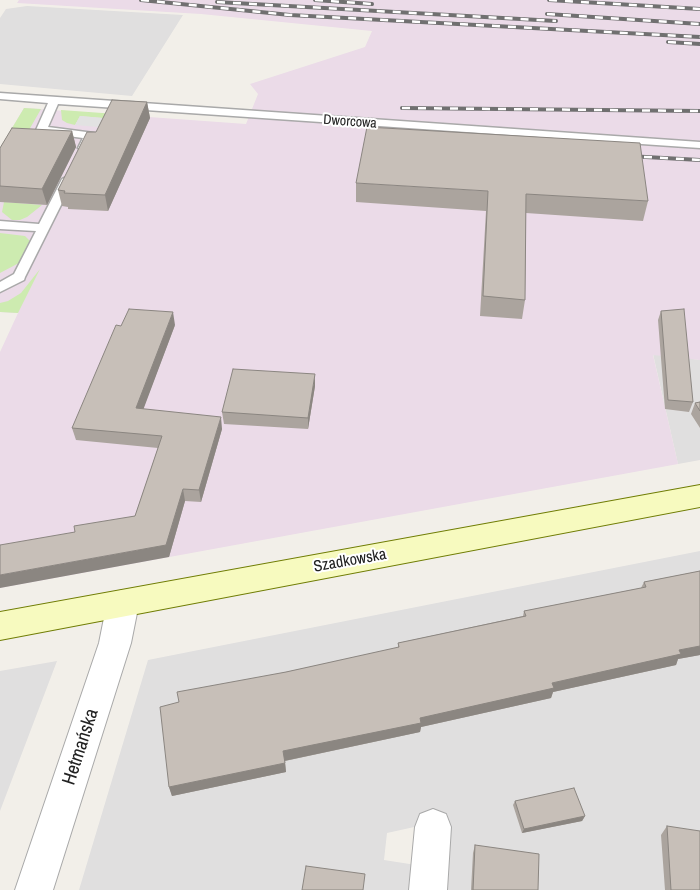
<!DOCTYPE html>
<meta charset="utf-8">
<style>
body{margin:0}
canvas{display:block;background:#f2efe9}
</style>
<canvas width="700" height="890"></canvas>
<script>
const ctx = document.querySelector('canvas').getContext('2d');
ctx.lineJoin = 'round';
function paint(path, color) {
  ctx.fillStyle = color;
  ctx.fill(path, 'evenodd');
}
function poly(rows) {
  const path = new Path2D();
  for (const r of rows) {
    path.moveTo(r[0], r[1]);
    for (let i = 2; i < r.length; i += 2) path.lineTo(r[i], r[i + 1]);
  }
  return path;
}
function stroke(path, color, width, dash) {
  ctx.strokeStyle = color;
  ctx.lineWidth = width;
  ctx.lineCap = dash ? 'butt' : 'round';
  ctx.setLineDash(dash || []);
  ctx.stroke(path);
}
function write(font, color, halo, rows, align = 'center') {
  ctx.font = font + ' "Archivo Narrow",sans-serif';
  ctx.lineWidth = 4;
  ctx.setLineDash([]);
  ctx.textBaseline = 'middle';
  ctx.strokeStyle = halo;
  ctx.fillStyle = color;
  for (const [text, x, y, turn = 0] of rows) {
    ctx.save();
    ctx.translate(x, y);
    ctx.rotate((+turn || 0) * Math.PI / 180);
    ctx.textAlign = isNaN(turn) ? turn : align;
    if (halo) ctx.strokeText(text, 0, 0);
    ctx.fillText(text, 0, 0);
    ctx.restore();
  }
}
paint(poly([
 [27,6,183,15,132,96,0,84,0,18,6,9],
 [653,354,700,360,700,460,678,464],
 [700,551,700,890,441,890,446,820,387,833,384,860,416,865,414,890,79,890,148,660],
 [57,661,0,811,0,671]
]), '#e0dfdf');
paint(poly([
 [19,0,700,0,700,360,653,355,678,464,0,588,0,352,18,313,0,312,0,148,24,108,246,124,258,94,250,84,365,47,372,31,201,14,17,3]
]), '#ebdbe8');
paint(poly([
 [24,108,41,109,21,144,0,148],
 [61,110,116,114,114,119,80,116,75,125,67,123,62,120],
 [4,202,42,205,27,217,20,220,12,220,2,212],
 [0,233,25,236,30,241,19,263,0,273],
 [40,269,18,313,0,312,0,303,8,301,21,293]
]), '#cdebb0');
paint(poly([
 [80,116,114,119,109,128,75,125]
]), '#e2e2e2');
const lane = poly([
 [0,93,700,142,700,148,58,104,48,127,94,133,95,135,90,148,84,151,78,148,83,138,37,132,36,130,48,103,0,99,0,93],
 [68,176,74,179,25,277,24,280,0,292,0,282,14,274,36,231,0,229,0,221,39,224,62,179,68,176]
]);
const street = poly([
 [123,590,134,593,139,603,131,643,53,890,15,890,99,643,107,603,112,593,123,590],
 [433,809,446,814,451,827,447,890,409,890,415,827,420,814,433,809]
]);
const secondary = poly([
 [700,485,700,507,0,640,0,612,700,485]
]);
stroke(lane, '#a9a9a9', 3);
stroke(street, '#a9a9a9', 2);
stroke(secondary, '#707d05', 2);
paint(lane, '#fff');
paint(street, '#fff');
paint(secondary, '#f7fabf');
const rail = poly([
 [141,0,290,15,700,37],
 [315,0,372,4],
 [549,0,700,9],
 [217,2,556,21],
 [547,14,700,24],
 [668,42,700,44],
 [402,108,700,111],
 [628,156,700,160]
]);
stroke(rail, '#707070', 4);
stroke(rail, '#fff', 2.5, [8]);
paint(poly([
 [147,102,150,118,108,211,68,209,68,207,62,206,58,190,96,132],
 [72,131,76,147,47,205,0,202,0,148],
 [356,183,648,201,643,221,526,213,525,300,522,319,480,316,486,211,356,202],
 [661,311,693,402,689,412,665,409,658,320],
 [175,325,143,409,222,429,201,502,185,501,169,557,75,532,135,516,158,448,76,440,72,428],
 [315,386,308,429,224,424,222,412],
 [700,402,700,428,691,414,695,403],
 [700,571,700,655,678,659,676,665,553,692,551,698,421,727,420,732,285,761,286,772,172,796,169,787,179,702,286,672,398,648,398,643,523,616,524,611,641,588,644,582],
 [515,801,585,816,582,821,522,833,513,805],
 [667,826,700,890,665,890,661,835],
 [475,845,538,890,471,890,473,853]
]), '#aba49e');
paint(poly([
 [147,102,150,118,108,211,105,195],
 [72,131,76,147,47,205,42,189],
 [173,312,175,325,139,421,136,408],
 [315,374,315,386,308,429,308,418],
 [221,417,222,429,201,502,199,490],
 [183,489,185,501,169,557,0,588,0,575,166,545],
 [700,646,700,655,678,659,676,665,553,692,551,698,421,727,420,732,284,761,283,751,420,718,679,650],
 [285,763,286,772,172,796,169,787],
 [585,816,582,821,522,833,524,829]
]), '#8b8681');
const building = poly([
 [112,100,147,102,105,195,64,193,65,191,58,190,87,132,96,132,112,100],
 [367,127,640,143,648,201,526,194,525,300,483,296,488,191,356,183,367,127],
 [12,128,72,131,42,189,0,186,0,148,12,128],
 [129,309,173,312,136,408,221,417,199,490,183,489,166,545,0,575,0,545,75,532,74,526,135,516,162,436,72,428,116,325,121,326,129,309],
 [684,309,693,402,668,400,661,311,684,309],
 [233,369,315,374,308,418,222,412,233,369],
 [700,402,700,411,695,403,700,402],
 [700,571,700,646,679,650,681,654,552,683,554,688,420,718,421,723,283,751,285,763,169,787,160,707,179,702,177,692,286,672,399,647,398,643,526,616,524,611,646,587,644,582,700,571],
 [574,788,585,816,524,829,515,801,574,788],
 [667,826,700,831,700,890,671,890,667,826],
 [475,845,539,854,538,890,473,890,475,845],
 [306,866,365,874,363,890,302,890,306,866]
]);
paint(building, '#c7bfb8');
stroke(building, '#8b8681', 1);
write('14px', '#222', '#fff', [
 ["Dworcowa",350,122,4]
]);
write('16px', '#222', '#fff', [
 ["Szadkowska",350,561,-10]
]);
write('19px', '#222', '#fff', [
 ["Hetmańska",81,747,-72]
]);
</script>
